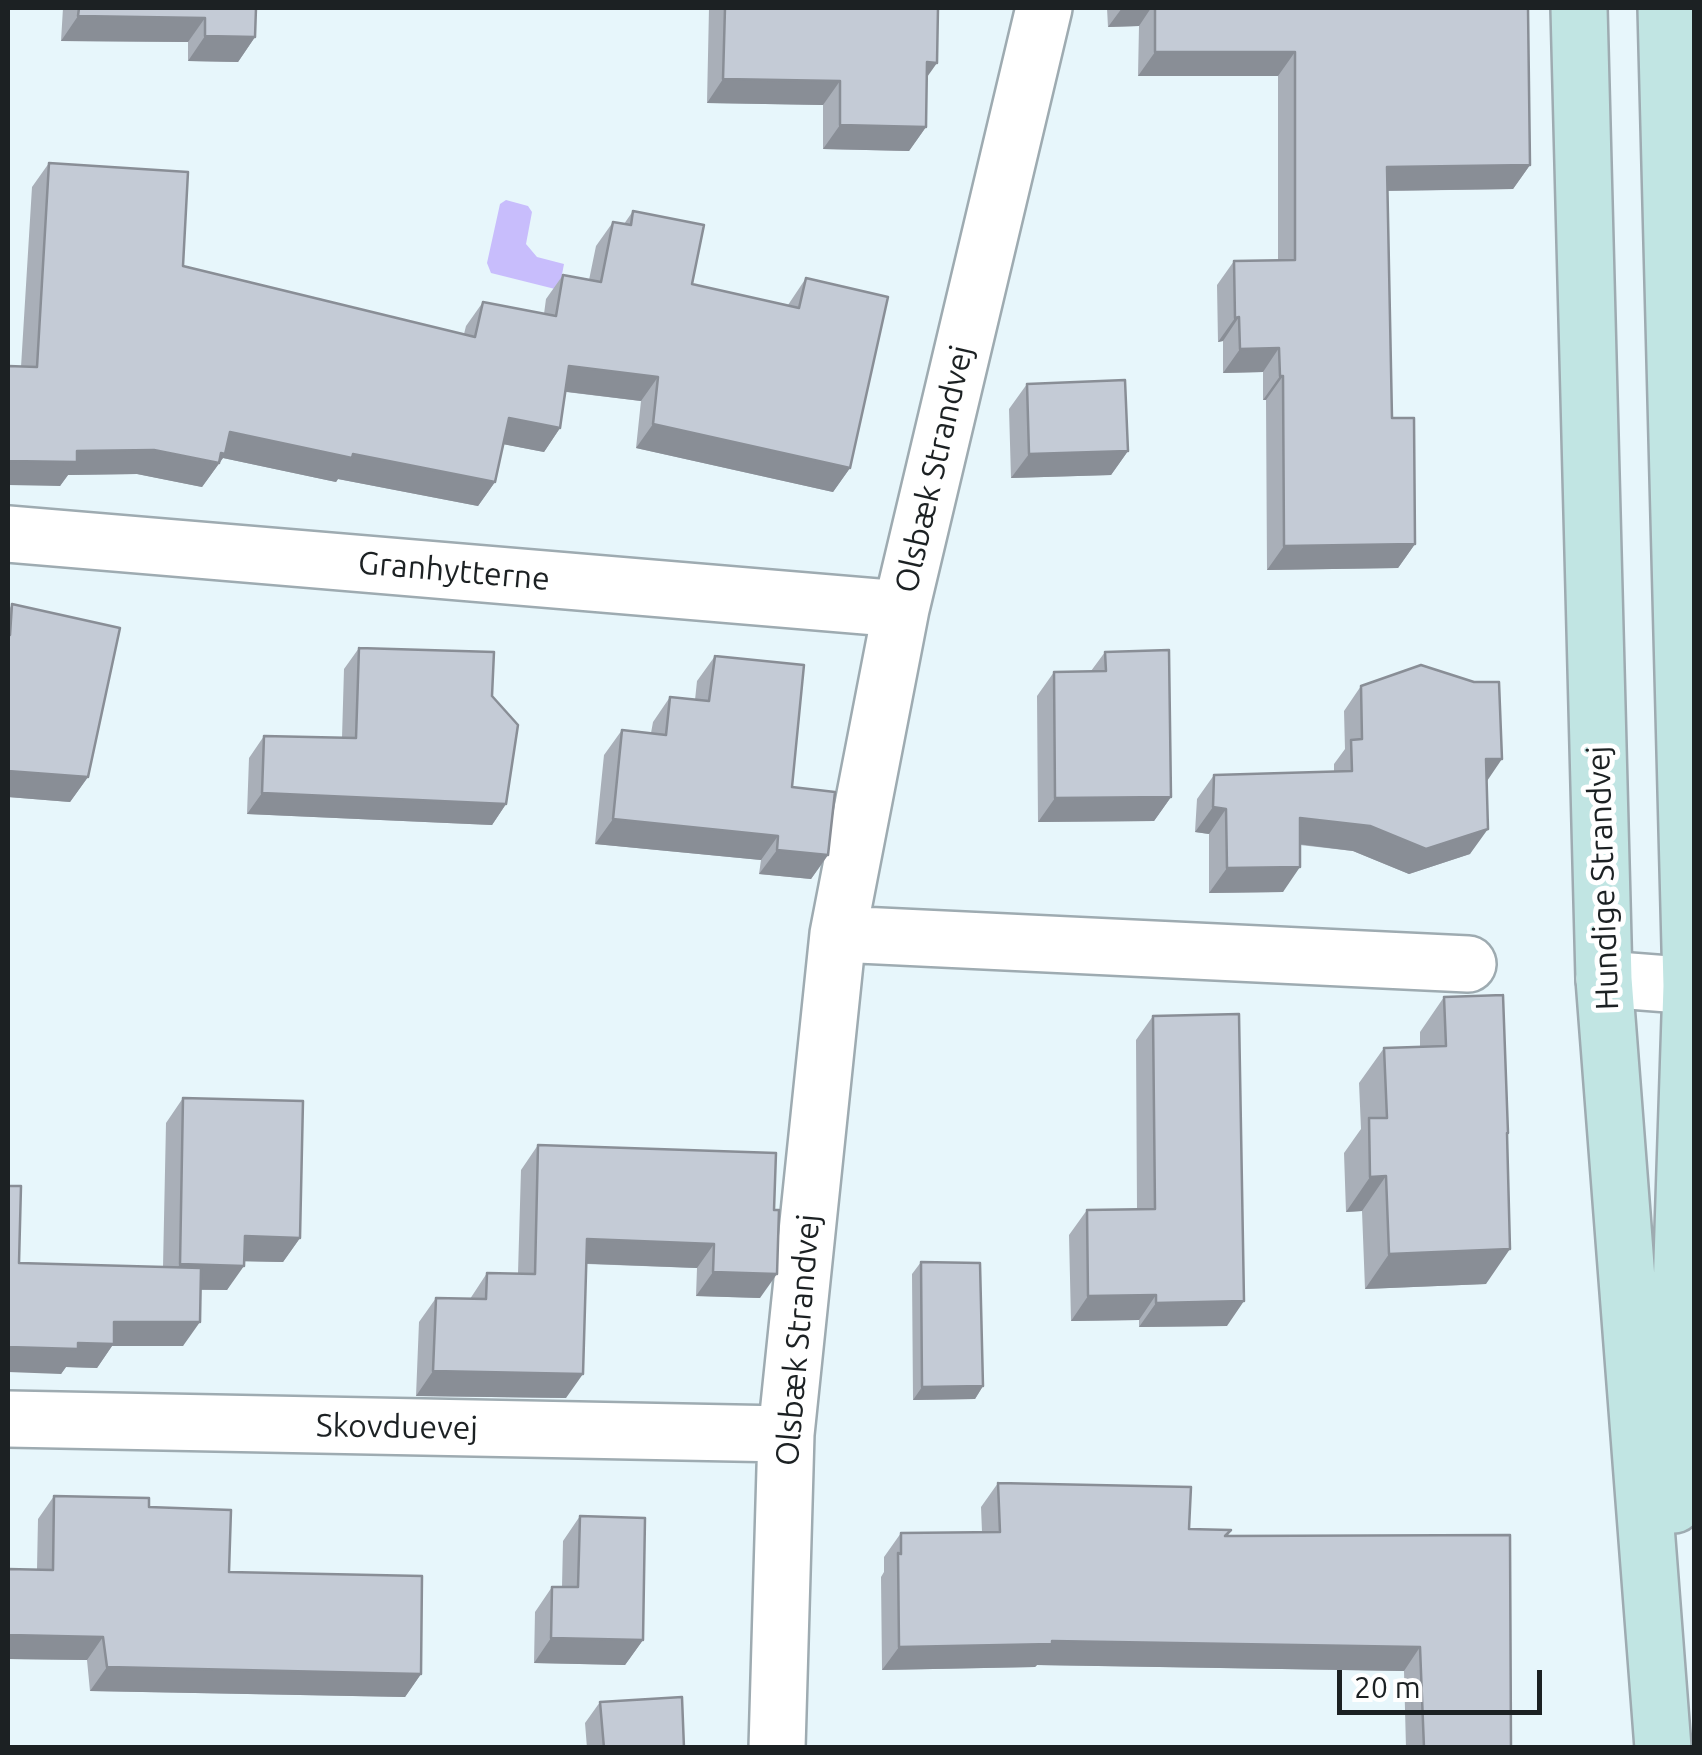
<!DOCTYPE html>
<meta charset="utf-8">
<style>
body{margin:0}
#map{position:relative;width:1702px;height:1755px;overflow:hidden;background:#e7f6fb;font-family:Ubuntu,sans-serif}
canvas{display:block}
.frame{position:absolute;inset:0;border:10px solid #1c2123;pointer-events:none}
.scale{position:absolute;left:1337px;top:1670px;width:205px;height:45px;box-sizing:border-box;border:5px solid #1c2123;border-top:0;padding-left:12px;font-size:30px;line-height:35px;white-space:nowrap;color:#1c2123;-webkit-text-stroke:8px #fff;paint-order:stroke}
</style>
<div id="map">
<canvas width="1702" height="1755"></canvas>
<div class="frame"></div>
<div class="scale">20 m</div>
</div>
<script>
const ctx = document.querySelector('canvas').getContext('2d');
ctx.lineJoin = 'round';
function paint(path, color) {
  ctx.fillStyle = color;
  ctx.fill(path, 'evenodd');
}
function poly(rows) {
  const path = new Path2D();
  for (const r of rows) {
    path.moveTo(r[0], r[1]);
    for (let i = 2; i < r.length; i += 2) path.lineTo(r[i], r[i + 1]);
  }
  return path;
}
function stroke(path, color, width, dash) {
  ctx.strokeStyle = color;
  ctx.lineWidth = width;
  ctx.lineCap = dash ? 'butt' : 'round';
  ctx.setLineDash(dash || []);
  ctx.stroke(path);
}
function write(font, color, halo, rows, align = 'center') {
  ctx.font = font + ' Ubuntu,sans-serif';
  ctx.lineWidth = 10;
  ctx.setLineDash([]);
  ctx.textBaseline = 'middle';
  ctx.strokeStyle = halo;
  ctx.fillStyle = color;
  for (const [text, x, y, turn = 0] of rows) {
    ctx.save();
    ctx.translate(x, y);
    ctx.rotate((+turn || 0) * Math.PI / 180);
    ctx.textAlign = isNaN(turn) ? turn : align;
    if (halo) ctx.strokeText(text, 0, 0);
    ctx.fillText(text, 0, 0);
    ctx.restore();
  }
}
paint(poly([
 [506,200,528,206,532,212,526,244,537,257,564,264,559,290,491,273,487,263,500,204]
]), '#c8bdfc');
const minor = poly([
 [8,534,901,609],
 [838,934,1468,964],
 [1604,979,1694,986],
 [8,1419,786,1434],
 [777,1748,786,1434,838,934,901,609,1044,8]
]);
const secondary = poly([
 [1579,8,1604,979,1663,1748],
 [1666,8,1691,986,1674,1505]
]);
stroke(minor, '#9eabb1', 60);
stroke(secondary, '#9eabb1', 60);
stroke(minor, '#fff', 55);
stroke(secondary, '#c1e5e3', 55);
paint(poly([
 [63,8,256,8,255,37,238,62,188,61,188,42,61,41],
 [709,8,938,8,927,77,926,127,909,151,823,149,823,105,707,103],
 [1107,8,1528,8,1530,165,1513,189,1388,191,1392,418,1415,544,1398,568,1267,570,1266,400,1263,400,1263,372,1223,373,1223,341,1218,342,1217,285,1234,261,1278,260,1278,76,1138,76,1139,26,1108,27],
 [49,163,183,266,464,334,466,326,483,302,544,314,546,299,563,275,589,280,596,246,613,222,624,224,633,211,692,284,788,305,806,278,850,468,833,492,636,448,641,401,566,392,560,428,544,452,503,444,495,482,478,506,338,479,336,482,223,458,202,487,137,474,68,475,60,486,21,367,32,187],
 [1027,384,1128,451,1111,475,1011,478,1009,409],
 [12,604,88,777,70,802,8,797,8,612],
 [359,648,492,696,506,804,492,825,247,814,249,758,264,736,342,738,344,669],
 [1105,652,1171,797,1154,821,1038,822,1037,696,1054,672,1091,671],
 [715,656,792,787,828,855,811,879,759,874,761,860,595,844,604,755,622,730,651,733,653,722,670,697,695,700,697,681],
 [1361,686,1487,781,1470,854,1409,874,1353,851,1300,845,1283,892,1209,893,1209,834,1195,832,1197,799,1214,775,1334,772,1334,764,1345,749,1344,711],
 [1444,997,1508,1133,1507,1135,1486,1284,1365,1289,1362,1211,1346,1212,1344,1153,1361,1129,1359,1083,1384,1048,1420,1047,1420,1032],
 [1153,1016,1227,1326,1139,1327,1139,1320,1071,1321,1069,1235,1087,1210,1137,1209,1136,1040],
 [183,1098,300,1238,283,1262,244,1261,227,1290,201,1290,183,1346,112,1346,97,1368,66,1367,61,1374,19,1263,163,1267,166,1123],
 [538,1145,776,1153,760,1298,696,1296,697,1268,587,1264,566,1398,416,1396,419,1322,436,1298,470,1299,487,1273,518,1273,521,1170],
 [921,1262,983,1386,975,1399,913,1400,912,1274],
 [998,1483,1189,1529,1231,1530,1227,1536,1510,1535,1511,1748,1406,1748,1404,1671,1037,1665,1035,1667,882,1670,881,1577,884,1572,884,1557,901,1533,982,1532,981,1507],
 [54,1496,149,1507,229,1572,421,1674,405,1697,90,1691,87,1660,8,1659,8,1569,37,1569,38,1519],
 [580,1516,643,1640,625,1665,534,1663,535,1612,552,1587,562,1587,563,1541],
 [600,1702,684,1748,587,1748,585,1723]
]), '#a9afb8');
paint(poly([
 [1122,8,1151,8,1139,26,1108,27],
 [78,16,205,18,188,42,61,41],
 [205,36,255,37,238,62,188,61],
 [1155,52,1295,52,1278,76,1138,76],
 [927,62,937,63,920,87],
 [723,79,840,81,823,105,707,103],
 [840,125,926,127,909,151,823,149],
 [1530,165,1513,189,1370,191,1387,167],
 [1239,317,1223,341,1218,342,1235,318],
 [1279,348,1263,372,1223,373,1240,349],
 [569,366,658,377,641,401,552,390],
 [1280,376,1283,376,1266,400,1263,400],
 [509,418,560,428,544,452,492,442],
 [653,424,850,468,833,492,636,448],
 [230,432,353,454,495,482,478,506,338,479,336,482,223,458,202,487,137,474,68,475,60,486,8,485,8,461],
 [1128,451,1111,475,1011,478,1029,454],
 [1415,544,1398,568,1267,570,1284,546],
 [1486,759,1502,759,1485,784],
 [8,771,88,777,70,802,8,797],
 [262,793,506,804,492,825,247,814],
 [1171,797,1154,821,1038,822,1055,798],
 [1213,807,1226,809,1209,834,1195,832],
 [1300,818,1370,826,1488,829,1470,854,1409,874,1353,851,1282,842],
 [613,819,778,836,761,860,595,844],
 [777,850,828,855,811,879,759,874],
 [1300,867,1283,892,1209,893,1227,868],
 [1386,1176,1362,1211,1346,1212,1370,1177],
 [245,1236,300,1238,283,1262,228,1261],
 [587,1239,714,1244,697,1268,570,1263],
 [1510,1249,1486,1284,1365,1289,1389,1254],
 [180,1264,244,1266,227,1290,163,1289],
 [713,1272,777,1274,760,1298,696,1296],
 [1156,1295,1139,1320,1071,1321,1088,1296],
 [1244,1301,1227,1326,1139,1327,1156,1303],
 [114,1322,200,1322,183,1346,112,1346,97,1368,66,1367,61,1374,8,1372,8,1347,78,1343],
 [433,1371,583,1374,566,1398,416,1396],
 [983,1386,975,1399,913,1400,922,1387],
 [8,1635,103,1637,87,1660,8,1659],
 [551,1638,643,1640,625,1665,534,1663],
 [1052,1641,1420,1647,1404,1671,1037,1665,1035,1667,882,1670,899,1647],
 [107,1667,421,1674,405,1697,90,1691]
]), '#898e96');
const building = poly([
 [79,8,256,8,255,37,205,36,205,18,78,16,79,8],
 [725,8,938,8,937,63,927,62,926,127,840,125,840,81,723,79,725,8],
 [1155,8,1528,8,1530,165,1387,167,1392,418,1414,418,1415,544,1284,546,1283,376,1280,376,1279,348,1240,349,1239,317,1235,318,1234,261,1295,260,1295,52,1155,52,1155,8],
 [49,163,188,172,183,266,475,337,483,302,556,316,563,275,601,282,613,222,631,225,633,211,704,225,692,284,799,308,806,278,888,297,850,468,653,424,658,377,569,366,560,428,509,418,495,482,353,454,352,458,230,432,225,454,221,453,219,463,154,450,77,451,77,462,8,461,8,366,37,367,49,163],
 [1125,380,1128,451,1029,454,1027,384,1125,380],
 [12,604,120,628,88,777,8,771,8,635,10,635,12,604],
 [359,648,494,652,492,696,518,725,506,804,262,793,264,736,356,738,359,648],
 [1169,650,1171,797,1055,798,1054,672,1106,671,1105,652,1169,650],
 [715,656,804,665,792,787,835,792,828,855,777,850,778,836,613,819,622,730,666,735,670,697,709,701,715,656],
 [1421,665,1474,682,1499,682,1502,759,1486,759,1488,829,1426,849,1370,826,1300,818,1300,867,1227,868,1226,809,1213,807,1214,775,1352,771,1351,740,1362,739,1361,686,1421,665],
 [1503,995,1508,1133,1507,1133,1510,1249,1389,1254,1386,1176,1370,1177,1369,1118,1387,1118,1384,1048,1446,1046,1444,997,1503,995],
 [1239,1014,1244,1301,1156,1303,1156,1295,1088,1296,1087,1210,1155,1209,1153,1016,1239,1014],
 [183,1098,303,1101,300,1238,245,1236,244,1266,180,1264,183,1098],
 [538,1145,776,1153,774,1210,779,1210,777,1274,713,1272,714,1244,587,1239,583,1374,433,1371,436,1298,486,1299,487,1273,535,1274,538,1145],
 [8,1186,21,1186,19,1263,201,1268,200,1322,114,1322,114,1344,78,1343,78,1349,8,1347,8,1186],
 [921,1262,980,1263,983,1386,922,1387,921,1262],
 [998,1483,1191,1487,1189,1529,1231,1530,1225,1536,1510,1535,1511,1748,1424,1748,1420,1647,1052,1641,1052,1644,899,1647,898,1553,901,1554,901,1533,1000,1532,998,1483],
 [54,1496,149,1498,149,1507,231,1510,229,1572,422,1576,421,1674,107,1667,103,1637,8,1635,8,1569,53,1570,54,1496],
 [580,1516,645,1518,643,1640,551,1638,552,1587,578,1587,580,1516],
 [682,1697,684,1748,604,1748,600,1702,682,1697]
]);
paint(building, '#c4cbd6');
stroke(building, '#898e96', 2.5);
write('32px', '#1c2123', '#fff', [
 ["Olsbæk Strandvej",934,469,-77],
 ["Granhytterne",454,571,5],
 ["Hundige Strandvej",1603,878,-92],
 ["Olsbæk Strandvej",798,1340,-85],
 ["Skovduevej",397,1427,1]
]);
</script>
